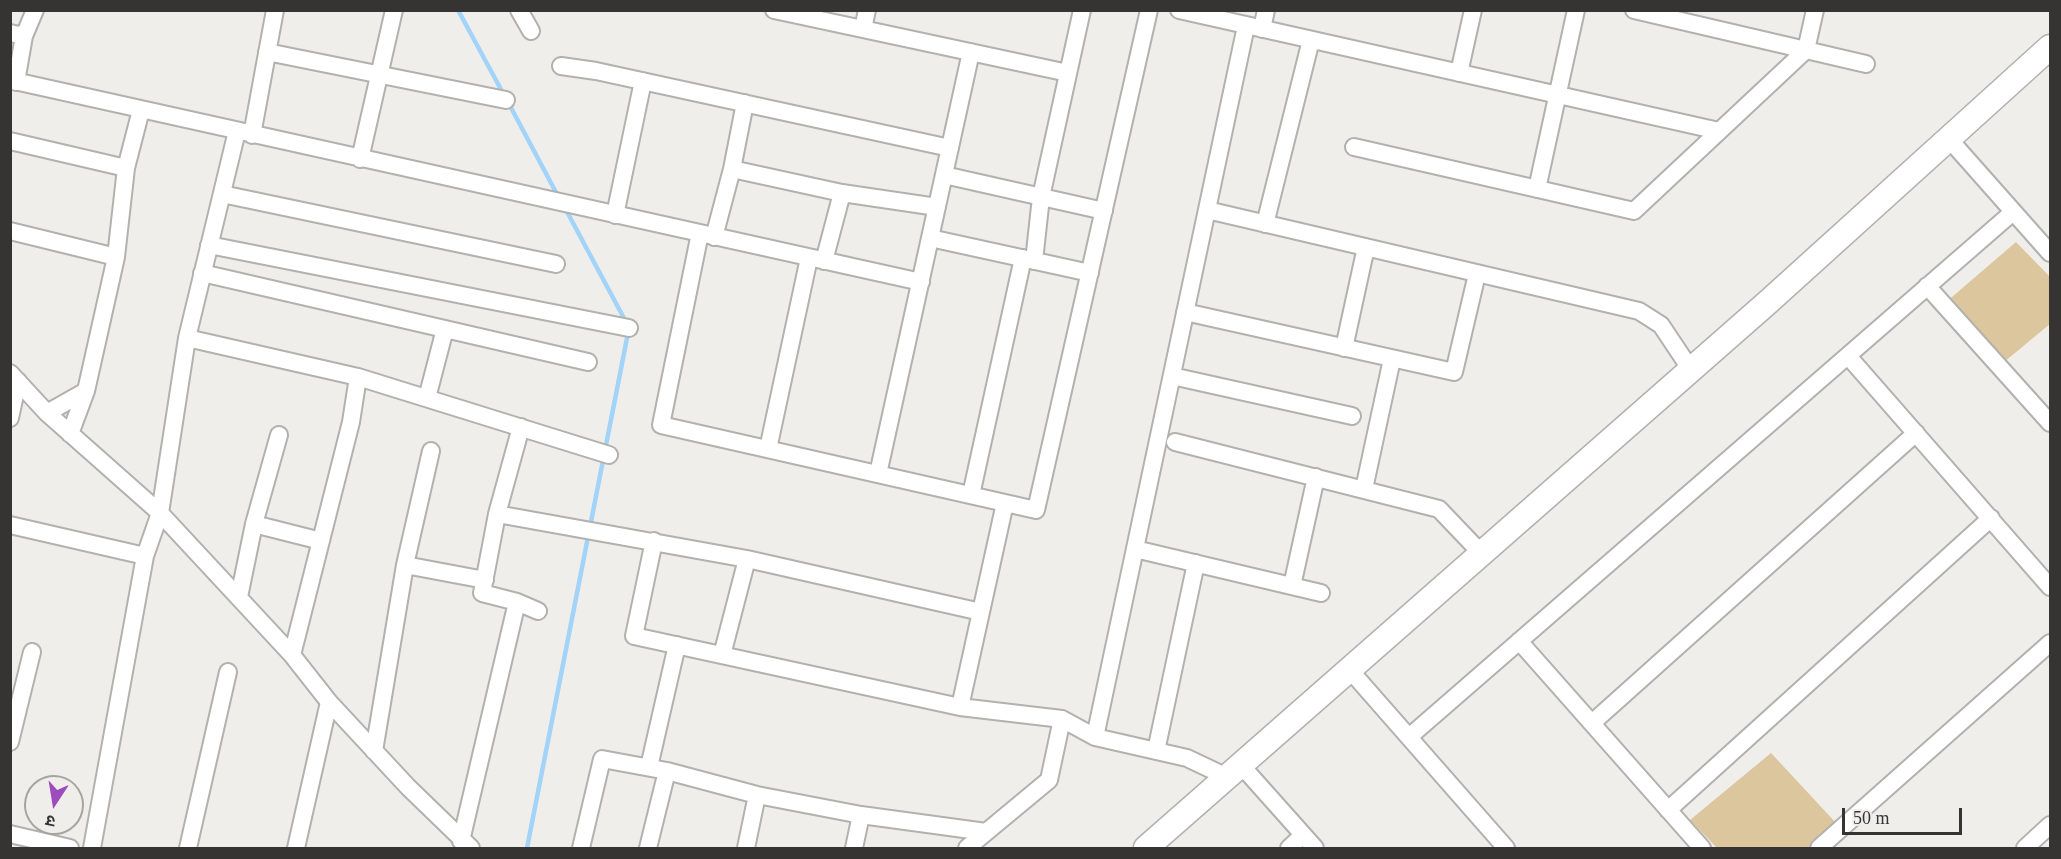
<!DOCTYPE html>
<meta charset="utf-8">
<style>
body{margin:0}
#map{position:relative;width:2061px;height:859px;overflow:hidden;background:#f0eeeb;font-family:"Times New Roman","Noto Sans Devanagari",serif}
canvas{display:block}
.frame{position:absolute;inset:0;border:12px solid #353433;pointer-events:none}
.north{position:absolute;left:24px;top:775px;width:60px;height:60px;box-sizing:border-box;background:#f0eeeb;border:2px solid #a5a4a1;border-radius:50%;rotate:192deg;font-size:16px;font-weight:700;line-height:24px;text-align:center;color:#353433}
.north::after{content:'';display:block;margin:auto;width:21px;height:27px;background:#9d4cbc;clip-path:polygon(50% 0,100% 100%,50% 72%,0 100%)}
.scale{position:absolute;left:1842px;top:808px;width:120px;height:27px;box-sizing:border-box;border:3px solid #353433;border-top:0;padding-left:8px;font-size:18px;line-height:21px;white-space:nowrap;color:#353433;-webkit-text-stroke:4px #f0eeeb;paint-order:stroke}
</style>
<div id="map">
<canvas width="2061" height="859"></canvas>
<div class="frame"></div>
<div class="north">उ</div>
<div class="scale">50 m</div>
</div>
<script>
const ctx = document.querySelector('canvas').getContext('2d');
ctx.lineJoin = 'round';
function paint(path, color) {
  ctx.fillStyle = color;
  ctx.fill(path, 'evenodd');
}
function poly(rows) {
  const path = new Path2D();
  for (const r of rows) {
    path.moveTo(r[0], r[1]);
    for (let i = 2; i < r.length; i += 2) path.lineTo(r[i], r[i + 1]);
  }
  return path;
}
function stroke(path, color, width, dash) {
  ctx.strokeStyle = color;
  ctx.lineWidth = width;
  ctx.lineCap = dash ? 'butt' : 'round';
  ctx.setLineDash(dash || []);
  ctx.stroke(path);
}
paint(poly([
 [2016,242,2050,277,2050,324,2004,362,1945,303],
 [1771,753,1837,824,1810,848,1717,848,1690,820]
]), '#dbc69d');
stroke(poly([
 [458,10,504,95],
 [508,102,559,198],
 [565,208,626,322],
 [527,848,628,333]
]), '#a2d3f8', 4.5);
const street = poly([
 [519,10,531,31],
 [774,10,1068,73],
 [1179,10,1719,131],
 [1634,10,1866,64],
 [863,29,867,10],
 [1262,29,1266,10],
 [10,33,24,36,16,82],
 [24,36,35,10],
 [267,52,506,100],
 [561,66,596,71,950,148],
 [1459,73,1473,10],
 [10,80,921,282],
 [252,135,275,10],
 [1949,139,2050,253],
 [10,141,126,168],
 [1354,147,1634,211,1806,50,1815,10],
 [360,159,394,10],
 [732,169,842,193,937,207],
 [944,175,1104,211],
 [1537,189,1576,10],
 [222,194,556,264],
 [1207,210,1639,311,1661,325,1691,370],
 [615,215,643,81],
 [1265,224,1311,40],
 [10,231,116,257],
 [700,233,661,425,1036,510,1149,10],
 [714,237,732,169,745,103],
 [930,238,1090,273],
 [209,245,629,328],
 [824,261,842,193],
 [1034,261,1041,197,1082,10],
 [202,273,588,362],
 [1927,286,2050,423],
 [1185,312,1454,372,1477,274],
 [187,338,358,377,609,455],
 [1344,348,1366,247],
 [1848,356,2050,587],
 [10,373,47,413,160,513,292,655,329,702,408,787,471,848],
 [1172,376,1352,416],
 [427,398,445,329],
 [47,413,86,391,116,257,126,168,141,110],
 [10,418,18,381],
 [521,427,497,514,482,593,517,602,538,611],
 [70,434,86,391],
 [279,435,254,524,321,541],
 [1175,442,1439,509,1481,553],
 [768,449,809,258],
 [878,474,971,52],
 [1364,489,1392,359],
 [971,495,1023,258],
 [497,514,747,559],
 [10,525,145,556],
 [654,541,634,636,960,707,1062,719,1095,737,1187,758,1227,777],
 [1135,549,1321,593],
 [405,565,485,580],
 [1292,586,1316,477],
 [239,597,254,524],
 [1519,641,1702,848],
 [292,655,351,422,358,377],
 [722,655,747,559,981,612],
 [1349,669,1506,848],
 [960,707,1005,503],
 [1592,723,1916,433],
 [1095,737,1246,26],
 [1409,737,2013,212],
 [10,742,32,652],
 [374,751,405,565,431,451],
 [1156,751,1196,563],
 [1241,765,1315,848],
 [649,767,677,645],
 [1668,810,1991,518],
 [10,834,70,848],
 [461,841,517,602],
 [92,848,145,556,160,513,187,338,237,131],
 [188,848,228,672],
 [296,848,329,702],
 [581,848,602,759,667,771,757,795,861,815,986,832],
 [648,848,667,771],
 [746,848,757,795],
 [854,848,861,815],
 [967,848,1049,780,1062,719],
 [1289,848,1303,835],
 [1819,848,2050,643],
 [2025,848,2050,825]
]);
const secondary = poly([
 [1146,848,1767,303,2050,47]
]);
stroke(street, '#b3b1ae', 20);
stroke(secondary, '#b3b1ae', 27);
stroke(street, '#fff', 16);
stroke(secondary, '#fff', 24);
</script>
